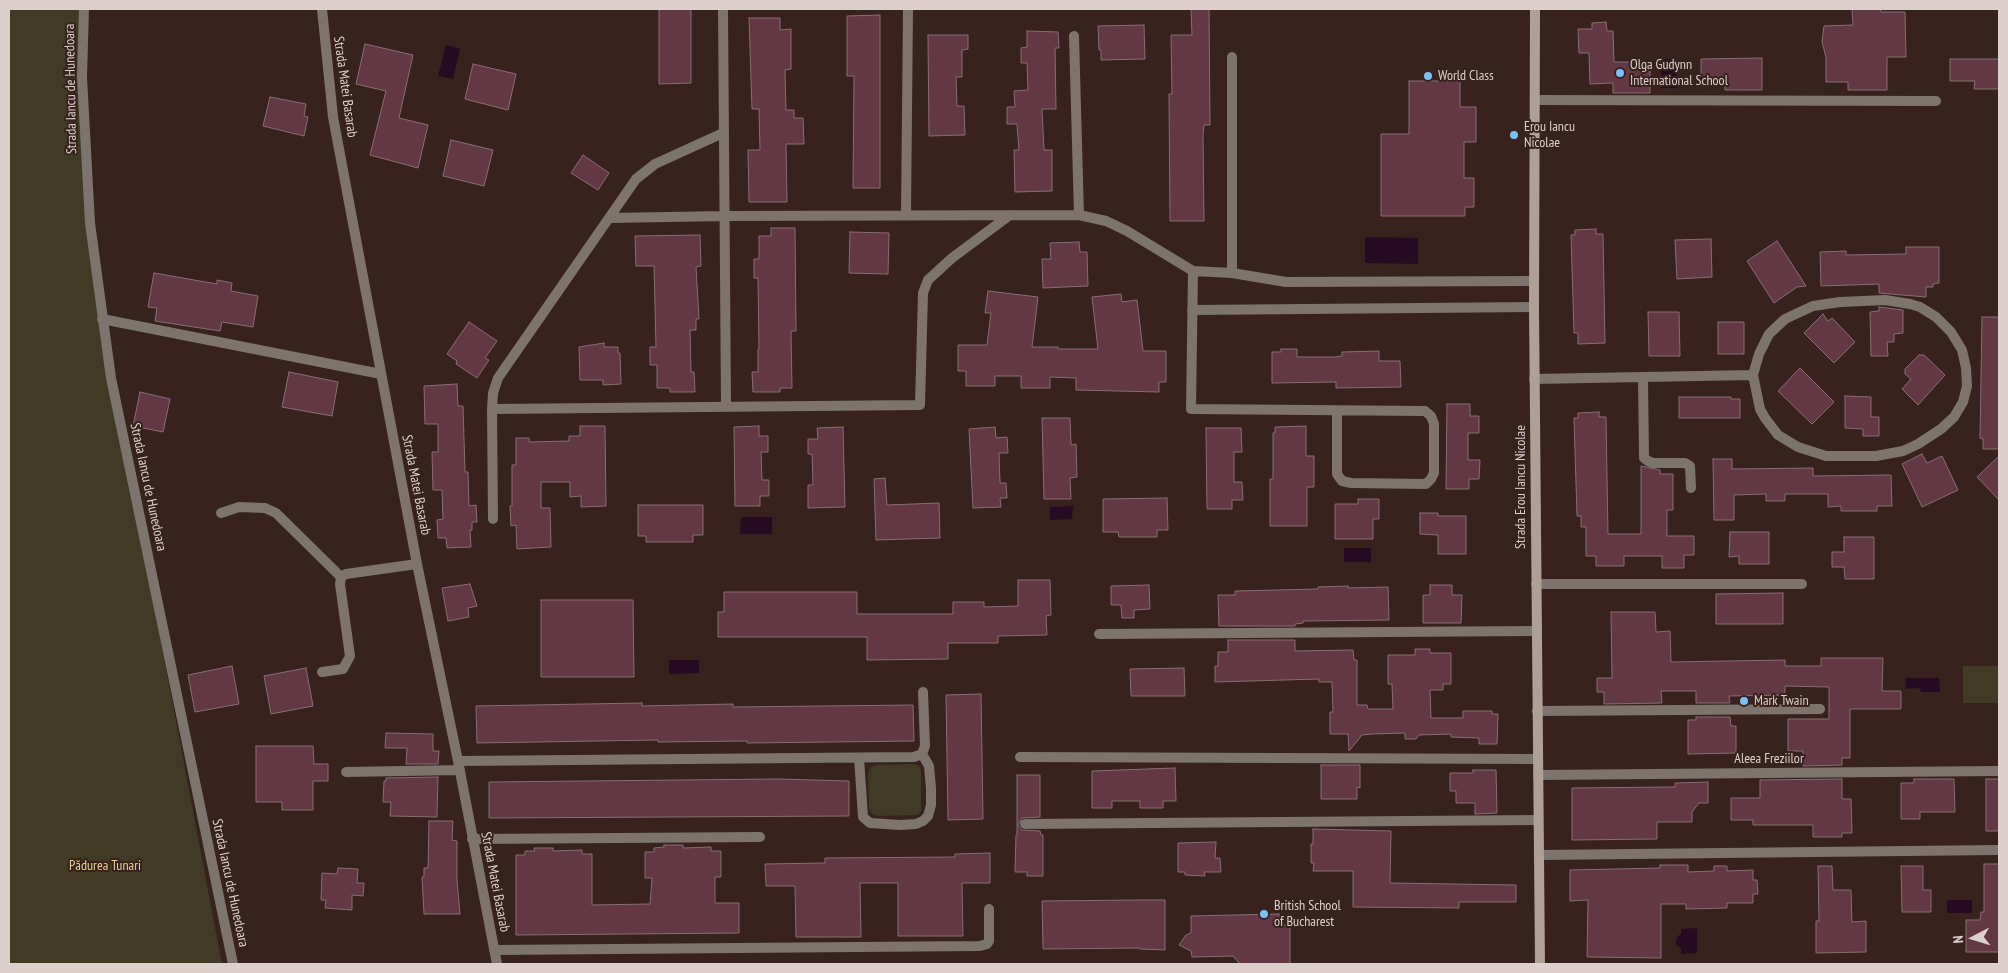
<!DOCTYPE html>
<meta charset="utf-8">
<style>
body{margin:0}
#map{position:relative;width:2008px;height:973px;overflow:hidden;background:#37221d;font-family:"PT Sans Narrow",sans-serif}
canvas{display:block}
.frame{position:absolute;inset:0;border:10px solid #ddcfcb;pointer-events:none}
.north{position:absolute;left:1948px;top:913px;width:50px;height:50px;-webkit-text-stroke:4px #37221d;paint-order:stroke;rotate:265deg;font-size:14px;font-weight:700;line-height:20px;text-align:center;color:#ddcfcb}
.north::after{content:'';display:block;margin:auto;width:18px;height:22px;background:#ddcfcb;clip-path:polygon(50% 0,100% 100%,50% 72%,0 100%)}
</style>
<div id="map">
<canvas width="2008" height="973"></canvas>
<div class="frame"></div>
<div class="north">N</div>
</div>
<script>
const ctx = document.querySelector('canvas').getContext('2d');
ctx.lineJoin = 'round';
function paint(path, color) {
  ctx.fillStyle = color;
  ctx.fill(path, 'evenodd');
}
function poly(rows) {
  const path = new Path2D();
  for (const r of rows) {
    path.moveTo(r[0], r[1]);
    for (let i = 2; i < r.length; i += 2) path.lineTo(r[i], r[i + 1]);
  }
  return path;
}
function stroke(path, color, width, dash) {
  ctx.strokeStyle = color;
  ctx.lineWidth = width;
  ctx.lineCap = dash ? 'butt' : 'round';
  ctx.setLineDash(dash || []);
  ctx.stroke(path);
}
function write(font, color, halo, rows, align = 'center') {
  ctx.font = font + ' "PT Sans Narrow",sans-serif';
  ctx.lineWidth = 4;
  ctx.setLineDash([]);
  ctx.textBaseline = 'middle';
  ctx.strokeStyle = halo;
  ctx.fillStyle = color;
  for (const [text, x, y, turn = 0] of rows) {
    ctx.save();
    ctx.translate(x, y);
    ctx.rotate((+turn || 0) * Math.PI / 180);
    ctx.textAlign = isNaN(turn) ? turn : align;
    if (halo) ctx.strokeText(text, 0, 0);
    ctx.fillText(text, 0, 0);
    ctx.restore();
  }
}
paint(poly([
 [9,9,84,9,85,149,111,378,222,964,9,964],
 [1963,666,1999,666,1999,703,1963,703],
 [915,764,920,767,921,772,921,812,917,815,878,816,872,814,869,808,868,774,871,767,876,765]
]), '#413a24');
paint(poly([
 [446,45,460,49,453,79,438,76],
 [1661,59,1676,59,1677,88,1661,88],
 [1365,237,1418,238,1418,264,1365,263],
 [1073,506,1072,519,1050,520,1050,507],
 [741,517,772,517,772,534,740,534],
 [1344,548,1371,548,1371,562,1344,562],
 [669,660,699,660,699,673,669,674],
 [1905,678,1939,678,1940,692,1921,692,1920,688,1906,689],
 [1947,900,1972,900,1972,913,1947,913],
 [1697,928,1697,953,1681,954,1681,948,1676,945,1676,941,1678,936,1681,934,1681,929]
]), '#280b23');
const building = poly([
 [659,9,691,9,691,83,659,84,659,9],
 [1191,9,1209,9,1210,125,1204,125,1203,135,1204,221,1170,221,1169,94,1172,94,1171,35,1192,35,1191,9],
 [1852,9,1880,9,1881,12,1905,12,1906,57,1887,57,1887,90,1848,90,1848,82,1826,82,1826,57,1822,42,1824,26,1853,25,1852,9],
 [880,15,880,188,853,188,854,76,847,76,847,16,880,15],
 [749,18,780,18,780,30,791,29,791,69,785,70,786,110,794,110,794,118,803,118,804,144,786,144,787,202,749,202,748,150,760,150,759,109,752,109,749,18],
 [1606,22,1607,31,1613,31,1614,62,1650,62,1650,93,1613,93,1613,83,1590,84,1589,53,1579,53,1578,29,1592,29,1592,23,1606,22],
 [1144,25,1145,59,1101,60,1101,50,1099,50,1098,26,1144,25],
 [1027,31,1058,32,1059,48,1055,48,1056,109,1042,109,1044,150,1052,150,1052,191,1015,192,1014,150,1019,150,1017,124,1007,124,1007,107,1015,107,1014,91,1028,90,1027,63,1021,63,1021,48,1027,47,1027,31],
 [928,35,968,35,968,49,962,50,962,77,956,77,957,106,964,106,965,135,929,136,928,35],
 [365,44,413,55,399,118,428,125,418,168,370,155,386,91,356,84,365,44],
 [1762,58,1762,90,1725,90,1725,80,1701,80,1701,59,1762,58],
 [1950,59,1999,59,1999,89,1974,89,1975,81,1950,81,1950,59],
 [473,64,516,74,508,110,465,99,473,64],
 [1409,81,1460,81,1460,107,1476,107,1476,142,1464,142,1464,178,1474,178,1474,207,1465,207,1465,216,1381,216,1381,134,1409,134,1409,81],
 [270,97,306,104,304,116,308,117,304,136,263,126,270,97],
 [451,140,493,150,484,186,443,176,451,140],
 [583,155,609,173,598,190,571,173,583,155],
 [771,228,795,228,796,331,791,331,792,388,780,388,780,392,753,392,752,372,758,372,758,349,759,349,758,278,754,278,754,259,759,259,759,236,771,236,771,228],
 [1596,229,1596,234,1603,234,1605,343,1578,344,1578,333,1574,333,1571,235,1575,235,1575,230,1596,229],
 [850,232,889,233,888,274,849,273,850,232],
 [700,235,701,266,696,267,699,319,696,319,696,330,690,330,691,372,694,372,695,392,670,392,670,388,657,388,657,365,650,365,650,347,656,347,654,266,636,266,635,236,700,235],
 [1711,239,1712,277,1677,279,1675,240,1711,239],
 [1777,241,1806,286,1797,287,1774,303,1747,261,1777,241],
 [1079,242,1080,252,1087,252,1088,286,1043,288,1042,259,1051,259,1050,243,1079,242],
 [1906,247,1939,247,1939,283,1933,284,1933,287,1926,287,1926,297,1879,293,1879,284,1821,286,1820,252,1846,251,1846,255,1906,254,1906,247],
 [154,273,217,284,217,280,232,283,231,291,258,296,253,327,222,322,220,331,155,321,157,308,148,307,154,273],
 [988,291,1038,297,1032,347,1058,347,1058,349,1098,349,1092,297,1121,294,1122,302,1137,300,1143,351,1166,351,1166,382,1159,382,1159,392,1076,390,1076,378,1050,377,1050,388,1021,388,1021,376,995,376,995,386,966,386,966,371,958,371,958,345,987,345,991,313,985,313,988,291],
 [1879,307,1903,310,1903,333,1894,334,1894,342,1887,342,1888,356,1871,356,1870,312,1879,311,1879,307],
 [1648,312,1679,312,1680,356,1649,356,1648,312],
 [1823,314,1828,321,1832,318,1855,342,1834,363,1804,333,1823,314],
 [1982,317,1999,317,1999,449,1983,449,1983,439,1980,438,1982,317],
 [469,322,497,341,485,358,489,360,477,378,456,364,457,361,447,354,469,322],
 [1718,322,1744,322,1744,354,1718,354,1718,322],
 [604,343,604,347,618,347,618,353,620,353,621,384,603,385,603,380,580,380,579,347,604,343],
 [1281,349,1297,349,1297,357,1336,357,1342,356,1342,352,1379,351,1379,361,1400,361,1401,387,1336,388,1336,382,1272,383,1272,352,1281,352,1281,349],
 [1919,355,1924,355,1945,375,1918,405,1902,389,1911,379,1905,374,1905,369,1919,355],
 [1800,368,1834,402,1812,424,1778,391,1800,368],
 [289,372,338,382,332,416,282,407,289,372],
 [457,384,458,406,463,406,465,472,468,472,469,506,476,505,477,522,472,522,472,530,470,530,471,547,447,548,446,538,438,538,437,520,443,519,442,490,433,490,432,452,438,452,438,424,425,424,424,386,457,384],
 [140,392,170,399,163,432,133,426,140,392],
 [1845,396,1871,397,1871,417,1879,417,1879,436,1863,436,1863,429,1845,428,1845,396],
 [1679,397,1731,397,1731,399,1740,399,1740,418,1679,418,1679,397],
 [1447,404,1470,404,1470,416,1479,416,1479,433,1468,433,1468,460,1480,460,1479,479,1469,479,1469,489,1446,489,1447,404],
 [1599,412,1599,417,1606,417,1608,534,1641,534,1641,466,1660,470,1660,474,1673,474,1673,510,1667,510,1667,536,1694,536,1694,555,1684,555,1684,568,1662,568,1662,556,1624,556,1624,566,1596,566,1596,556,1586,556,1586,527,1581,527,1581,516,1577,516,1574,418,1578,418,1578,413,1599,412],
 [1042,418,1070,418,1071,445,1076,444,1077,477,1070,478,1071,499,1044,499,1042,418],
 [580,426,605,426,606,506,581,507,581,496,570,497,570,482,541,482,541,508,550,508,551,547,517,549,516,525,511,526,510,506,512,506,512,465,516,465,516,438,529,438,529,442,569,441,569,436,580,436,580,426],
 [759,426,759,436,768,436,768,452,761,452,762,480,769,480,769,496,760,496,760,506,735,506,734,427,759,426],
 [1306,426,1306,456,1314,456,1314,487,1307,487,1307,526,1270,526,1270,479,1273,479,1273,433,1275,433,1275,427,1306,426],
 [843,427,845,507,808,508,808,485,813,485,812,454,808,454,808,439,818,439,817,428,843,427],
 [995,427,996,438,1007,437,1008,453,999,453,1000,483,1006,483,1007,498,1000,498,1001,507,973,508,969,429,995,427],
 [1206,428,1241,428,1242,452,1234,452,1234,482,1242,482,1243,500,1232,500,1232,509,1207,509,1206,428],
 [1922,454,1927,463,1942,456,1958,490,1922,507,1902,464,1922,454],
 [1999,456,1999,500,1977,477,1999,456],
 [1713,459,1732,459,1732,469,1813,468,1813,476,1891,475,1892,506,1877,506,1877,511,1841,511,1841,506,1828,507,1828,494,1785,494,1785,501,1766,501,1766,494,1734,495,1734,520,1714,520,1713,459],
 [885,478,887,505,939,503,940,538,876,540,874,479,885,478],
 [1167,498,1168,530,1157,530,1157,537,1119,537,1118,532,1103,532,1103,499,1167,498],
 [1358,499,1379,499,1379,519,1373,519,1373,539,1335,539,1335,504,1358,504,1358,499],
 [638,505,703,505,703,535,693,535,693,542,646,542,646,536,638,536,638,505],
 [1420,513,1438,513,1438,516,1466,516,1466,554,1438,554,1438,535,1420,534,1420,513],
 [1730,532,1769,532,1769,564,1739,564,1739,556,1729,557,1730,532],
 [1844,537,1874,537,1874,579,1845,579,1844,567,1832,567,1832,552,1844,552,1844,537],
 [1018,580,1050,580,1051,615,1046,616,1047,635,998,636,998,643,948,643,948,659,867,660,867,637,718,637,718,612,724,612,724,592,857,592,857,614,953,614,953,602,984,602,984,607,1018,606,1018,580],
 [470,584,477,606,468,608,469,617,448,621,442,588,470,584],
 [1149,585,1150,609,1134,610,1134,618,1122,618,1121,605,1111,605,1111,586,1149,585],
 [1430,585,1452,585,1452,595,1462,595,1461,623,1423,623,1423,595,1430,595,1430,585],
 [1348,586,1348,588,1388,587,1389,620,1303,621,1303,623,1295,624,1295,626,1219,626,1218,595,1235,595,1235,591,1318,589,1318,587,1348,586],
 [1783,593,1783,624,1716,624,1716,594,1783,593],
 [541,600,633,600,634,677,541,677,541,600],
 [1611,612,1655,612,1656,632,1670,631,1671,662,1785,660,1785,666,1821,666,1821,658,1883,658,1882,691,1901,691,1901,709,1850,709,1850,758,1842,758,1842,765,1803,766,1803,751,1788,751,1788,719,1829,719,1829,687,1785,686,1785,695,1729,696,1730,703,1696,703,1696,691,1661,691,1662,703,1604,704,1604,692,1597,692,1597,678,1612,678,1611,612],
 [1228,640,1295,640,1295,651,1353,650,1354,660,1357,660,1357,705,1367,705,1368,709,1393,709,1392,684,1388,684,1388,655,1415,655,1415,649,1430,649,1430,653,1451,653,1451,684,1443,684,1443,690,1430,690,1431,718,1463,718,1463,711,1492,711,1492,714,1498,714,1497,744,1479,744,1479,738,1451,737,1451,734,1419,735,1416,739,1405,739,1405,733,1373,734,1362,735,1349,751,1348,734,1330,734,1330,712,1333,712,1332,682,1319,682,1319,679,1215,682,1215,666,1218,666,1218,652,1228,652,1228,640],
 [232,666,239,704,195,712,188,675,232,666],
 [306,668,313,706,271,714,264,676,306,668],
 [1184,668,1185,696,1131,696,1130,669,1184,668],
 [981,694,983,819,948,820,946,695,981,694],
 [642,703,642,706,733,704,733,707,913,705,914,741,747,743,747,741,658,742,658,740,477,743,476,706,642,703],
 [1696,717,1730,717,1731,726,1736,726,1736,753,1688,754,1688,720,1696,720,1696,717],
 [386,733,433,734,433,751,439,751,438,764,406,764,407,748,385,748,386,733],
 [256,746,313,746,314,764,328,764,328,781,313,781,313,810,282,810,282,802,256,802,256,746],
 [1321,765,1360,765,1360,788,1357,787,1357,799,1321,799,1321,765],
 [1175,768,1176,801,1163,801,1163,808,1140,808,1140,801,1112,801,1112,808,1092,808,1092,771,1175,768],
 [1473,770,1496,770,1497,813,1475,814,1475,803,1456,803,1456,791,1450,791,1450,773,1473,773,1473,770],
 [1017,775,1040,775,1040,817,1022,818,1018,825,1022,830,1040,831,1041,835,1043,835,1043,876,1027,876,1027,872,1015,872,1016,835,1017,835,1017,775],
 [438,777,437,817,390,816,391,802,383,802,384,781,386,781,386,778,438,777],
 [778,779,849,781,849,816,489,818,489,782,778,779],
 [1842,779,1842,799,1851,799,1852,833,1842,833,1842,837,1813,837,1813,825,1753,825,1753,820,1731,820,1731,798,1760,798,1760,780,1842,779],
 [1914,779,1954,779,1955,812,1920,812,1920,819,1901,819,1901,783,1914,783,1914,779],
 [1986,779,1999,779,1999,831,1986,831,1986,779],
 [1708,782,1708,803,1699,803,1692,812,1692,822,1657,822,1657,839,1572,840,1572,788,1669,787,1675,787,1675,783,1708,782],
 [429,821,453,821,452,840,457,841,457,880,460,914,424,914,422,877,424,877,424,868,428,868,429,821],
 [1313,829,1391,831,1390,883,1516,885,1516,902,1459,902,1459,908,1353,907,1353,871,1313,871,1314,863,1311,863,1311,844,1313,844,1313,829],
 [1216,842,1215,858,1220,858,1221,872,1204,872,1205,876,1185,875,1185,872,1178,872,1178,843,1216,842],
 [664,845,683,845,683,848,711,847,711,851,721,851,721,877,715,877,715,903,739,903,739,933,516,935,516,855,525,855,525,851,535,851,534,848,553,848,553,851,582,850,582,854,592,854,592,905,650,904,652,878,645,878,645,852,654,852,654,848,664,847,664,845],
 [990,853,990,883,962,883,963,936,898,936,898,883,860,883,861,937,796,937,795,886,766,886,765,864,825,863,825,858,955,857,955,854,990,853],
 [1984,864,1999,864,1999,952,1966,952,1966,920,1980,920,1981,912,1984,912,1984,864],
 [1660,865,1688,865,1688,872,1714,871,1714,866,1727,866,1727,871,1753,870,1753,880,1757,880,1758,894,1753,894,1753,903,1727,903,1727,908,1686,909,1686,904,1661,904,1661,958,1587,957,1588,900,1570,901,1570,870,1660,868,1660,865],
 [1818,866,1832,866,1833,890,1851,890,1852,922,1866,921,1866,952,1816,953,1816,921,1819,921,1818,866],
 [1901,866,1923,866,1923,890,1931,890,1931,912,1902,912,1901,866],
 [338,868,358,869,357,883,364,883,363,896,352,895,352,910,325,908,326,900,321,900,322,873,337,874,338,868],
 [1140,900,1165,900,1165,950,1140,949,1140,948,1043,949,1042,901,1140,900],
 [1279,914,1279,925,1290,925,1290,964,1240,964,1233,956,1192,957,1191,951,1179,945,1186,935,1191,933,1191,916,1279,914]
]);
paint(building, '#613843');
stroke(building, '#886e74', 1);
stroke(poly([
 [84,9,82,77,90,223,111,378,233,964],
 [322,9,333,117,417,564,458,761,497,964],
 [723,9,726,406],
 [1074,36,1079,215],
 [1232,57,1232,273],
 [1535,100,1936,101],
 [906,215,908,9],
 [610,218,724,216,1079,215,1106,221,1127,231,1193,271,1232,273,1286,282,1534,281],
 [1193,271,1191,409,1425,411,1431,416,1434,424,1434,473,1431,479,1426,484,1351,483,1342,481,1337,474,1337,411],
 [1885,300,1910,304,1920,307,1936,317,1951,332,1962,350,1966,368,1967,386,1963,402,1954,417,1941,429,1918,444,1903,451,1876,456,1826,456,1798,447,1778,435,1765,418,1760,409,1753,375,1759,354,1769,334,1785,319,1813,306,1840,302,1885,300],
 [1192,310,1534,307],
 [102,319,381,374],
 [1643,378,1644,458,1648,461,1653,463,1685,463,1690,466,1691,488],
 [1534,379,1753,375],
 [492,409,920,405,923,293,928,280,952,258,1010,215],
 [221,513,239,507,265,508,276,513,341,577],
 [493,519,492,409,493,393,498,378,636,179,655,164,723,133],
 [1536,584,1802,584],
 [1099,634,1536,631],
 [322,672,343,669,350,656,340,584,341,577,346,574,417,564],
 [1537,711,1820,709],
 [1020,757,1538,759],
 [859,758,863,817,870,823,900,825,916,824,923,821,928,816,931,805,931,788,929,766,922,754],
 [458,761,914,757,922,754,925,746,923,692],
 [346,772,460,770],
 [1538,775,1999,771],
 [1025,824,1538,820],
 [472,839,760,837],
 [1539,855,1999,850],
 [494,950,980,946,987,944,989,941,989,909]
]), '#7d746d', 10);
stroke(poly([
 [1535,9,1534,307,1540,964]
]), '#aea094', 10);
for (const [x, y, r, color] of [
 [1620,73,5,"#79bff8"],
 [1428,76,5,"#79bff8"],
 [1514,135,5,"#79bff8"],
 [1744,701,5,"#79bff8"],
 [1264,914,5,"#79bff8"]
]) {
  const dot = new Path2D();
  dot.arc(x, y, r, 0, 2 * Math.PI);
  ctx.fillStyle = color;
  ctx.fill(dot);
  stroke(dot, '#37221d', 2);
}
write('14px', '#ddcfcb', '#37221d', [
 ["Olga Gudynn",1630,65],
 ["International School",1630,81],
 ["World Class",1438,76],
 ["Erou Iancu",1524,127],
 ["Nicolae",1524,143],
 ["Mark Twain",1754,701],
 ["British School",1274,906],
 ["of Bucharest",1274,922]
], 'left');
write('14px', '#ddcfcb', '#37221d', [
 ["Strada Matei Basarab",345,87,82],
 ["Strada Iancu de Hunedoara",71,89,-91],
 ["Strada Matei Basarab",416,485,79],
 ["Strada Iancu de Hunedoara",148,487,78],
 ["Strada Erou Iancu Nicolae",1521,487,-90],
 ["Aleea Freziilor",1769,759],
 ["Strada Matei Basarab",495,882,79],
 ["Strada Iancu de Hunedoara",230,883,78]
]);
write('14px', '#e9d38f', '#37221d', [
 ["Pădurea Tunari",105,866]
]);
</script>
